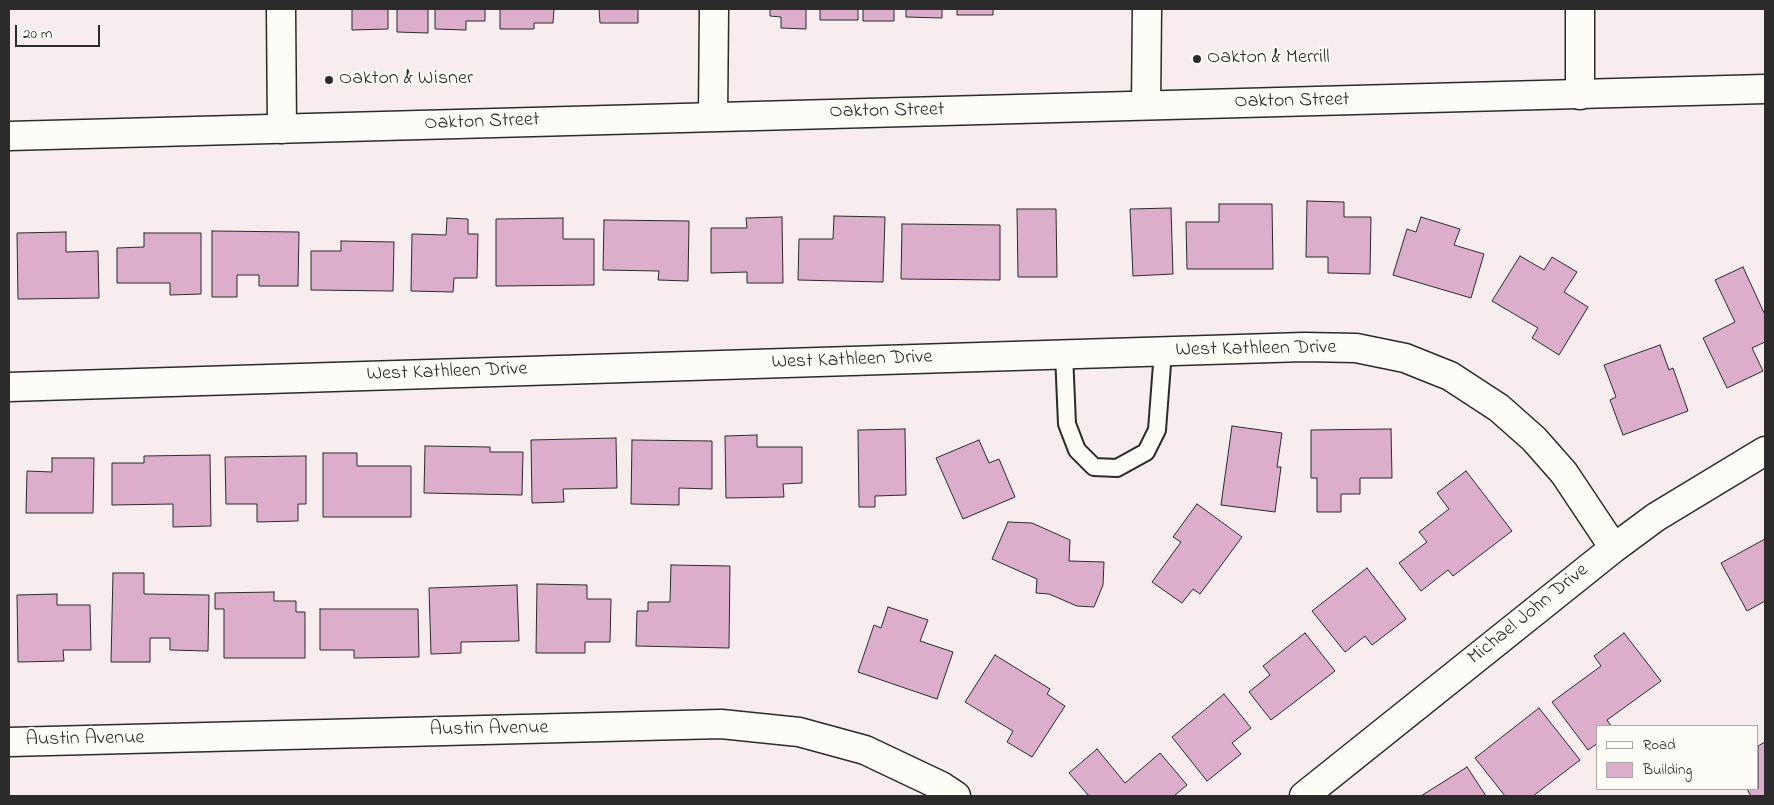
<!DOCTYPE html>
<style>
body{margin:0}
#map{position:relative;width:1774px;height:805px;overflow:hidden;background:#f7ecee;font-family:"Indie Flower",sans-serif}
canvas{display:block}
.frame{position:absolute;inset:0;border:10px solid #2b2b2b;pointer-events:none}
.legend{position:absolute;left:1596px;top:725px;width:162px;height:65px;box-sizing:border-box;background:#fdfcf7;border:1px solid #a9a8a5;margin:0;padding:6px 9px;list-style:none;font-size:15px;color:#2b2b2b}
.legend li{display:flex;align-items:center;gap:10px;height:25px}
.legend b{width:25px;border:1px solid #a9a8a5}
.scale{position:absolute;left:15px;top:25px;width:85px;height:22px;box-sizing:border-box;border:2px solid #2b2b2b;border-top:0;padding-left:6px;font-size:15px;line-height:18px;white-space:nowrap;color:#2b2b2b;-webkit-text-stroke:4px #fdfcf7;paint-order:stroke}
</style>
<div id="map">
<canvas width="1774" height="805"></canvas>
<div class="frame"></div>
<ul class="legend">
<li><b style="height:6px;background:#fdfcf7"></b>Road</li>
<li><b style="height:14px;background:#ddadcc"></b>Building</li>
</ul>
<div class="scale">20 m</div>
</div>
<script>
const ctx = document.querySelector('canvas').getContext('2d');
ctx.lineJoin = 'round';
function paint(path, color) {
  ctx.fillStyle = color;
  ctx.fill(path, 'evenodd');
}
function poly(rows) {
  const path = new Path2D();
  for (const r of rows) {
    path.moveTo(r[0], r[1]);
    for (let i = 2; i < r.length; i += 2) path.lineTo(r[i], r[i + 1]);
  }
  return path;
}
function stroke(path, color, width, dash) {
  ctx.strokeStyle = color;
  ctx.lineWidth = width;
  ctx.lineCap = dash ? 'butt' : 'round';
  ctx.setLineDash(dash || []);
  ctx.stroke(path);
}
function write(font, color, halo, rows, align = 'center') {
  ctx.font = font + ' "Indie Flower",sans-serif';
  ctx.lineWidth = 4.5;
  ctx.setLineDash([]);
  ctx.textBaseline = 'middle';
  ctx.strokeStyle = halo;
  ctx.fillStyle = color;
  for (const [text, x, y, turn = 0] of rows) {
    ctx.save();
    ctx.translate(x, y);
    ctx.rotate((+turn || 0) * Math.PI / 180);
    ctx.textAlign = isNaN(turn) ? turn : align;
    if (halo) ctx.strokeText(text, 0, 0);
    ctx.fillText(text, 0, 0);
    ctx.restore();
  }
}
const building = poly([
 [352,9,388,9,388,29,352,30,352,9],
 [397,9,428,9,428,33,397,32,397,9],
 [435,9,485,9,485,21,466,21,466,30,435,29,435,9],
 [500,9,554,9,553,23,534,23,534,29,500,29,500,9],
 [599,9,638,9,638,23,600,23,599,9],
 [770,9,806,9,806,29,781,28,781,17,770,16,770,9],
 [820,9,858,9,858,20,820,20,820,9],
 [863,9,894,9,894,21,863,21,863,9],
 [906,9,942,9,942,18,906,17,906,9],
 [957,9,993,9,993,15,957,15,957,9],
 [1307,201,1344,202,1344,217,1371,217,1370,274,1328,273,1328,257,1306,257,1307,201],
 [1219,204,1272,204,1273,269,1187,269,1186,222,1219,222,1219,204],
 [1171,208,1173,274,1133,276,1130,209,1171,208],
 [1017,209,1056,209,1057,277,1018,277,1017,209],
 [834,216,885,217,883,282,798,280,799,239,833,239,834,216],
 [782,217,783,283,747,283,747,272,711,273,711,228,747,228,746,218,782,217],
 [1421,217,1460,229,1454,245,1484,254,1471,298,1393,275,1407,229,1416,232,1421,217],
 [447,218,468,219,468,234,478,234,477,278,454,278,453,292,411,291,412,234,446,235,447,218],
 [563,218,563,239,594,239,594,285,496,286,496,219,563,218],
 [604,220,689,221,688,281,658,280,659,271,603,270,604,220],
 [902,224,1000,225,1000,280,901,279,902,224],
 [212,231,299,232,298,286,259,286,259,275,237,275,237,297,212,297,212,231],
 [66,232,66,252,98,251,99,298,18,299,17,233,66,232],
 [144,233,201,233,201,294,170,295,170,283,117,283,117,248,144,247,144,233],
 [341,241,394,242,393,291,311,290,311,251,341,251,341,241],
 [1520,256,1544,270,1552,257,1577,272,1564,292,1588,307,1559,355,1532,338,1538,328,1492,301,1520,256],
 [1743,267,1765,315,1765,342,1752,348,1763,371,1727,388,1703,338,1735,322,1715,280,1743,267],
 [1660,345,1669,370,1673,368,1688,411,1623,435,1610,400,1616,397,1604,365,1660,345],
 [1232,426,1282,433,1277,467,1281,467,1275,512,1221,505,1232,426],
 [905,429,906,495,875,496,875,507,859,507,858,430,905,429],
 [1391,429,1392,478,1360,478,1360,494,1341,494,1341,512,1317,512,1317,478,1311,478,1311,430,1391,429],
 [757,435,757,447,802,447,802,483,783,484,784,497,726,498,725,436,757,435],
 [616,438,617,488,563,489,564,502,532,503,531,440,616,438],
 [632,440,712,441,712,489,679,488,679,505,631,504,632,440],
 [979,440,989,463,999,459,1015,497,963,519,936,458,979,440],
 [425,446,490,447,490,452,523,452,522,495,424,493,425,446],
 [323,453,357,453,357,466,411,466,411,517,323,517,323,453],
 [210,455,211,526,173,527,173,504,112,505,112,463,144,463,144,456,210,455],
 [306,456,306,504,298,504,298,521,257,522,257,504,226,504,225,457,306,456],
 [52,458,94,458,93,513,26,513,27,471,52,472,52,458],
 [1466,471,1512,531,1453,576,1448,570,1421,591,1399,563,1427,542,1419,532,1449,509,1437,493,1466,471],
 [1197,504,1242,537,1200,594,1193,589,1182,603,1152,582,1181,542,1173,537,1197,504],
 [1008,522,1032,523,1070,540,1069,561,1104,562,1103,585,1094,607,1077,606,1049,594,1036,593,1037,579,992,559,1008,522],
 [1765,539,1765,601,1747,611,1721,563,1765,539],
 [671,565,730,566,729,648,636,646,637,611,648,611,648,602,670,602,671,565],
 [1367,568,1406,619,1372,645,1365,636,1345,652,1312,611,1367,568],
 [113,573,144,573,144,594,209,595,208,651,170,650,170,638,150,638,150,662,111,662,113,573],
 [537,584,587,585,587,599,611,599,610,642,585,642,585,653,536,653,537,584],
 [517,585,519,641,461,642,461,653,431,654,429,588,517,585],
 [274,592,274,601,296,601,296,612,305,612,305,658,224,658,224,609,215,609,215,593,274,592],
 [57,594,57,605,90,605,91,650,63,650,64,661,18,662,17,595,57,594],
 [888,607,928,620,920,641,953,652,937,699,858,672,874,625,881,628,888,607],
 [320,609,418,609,419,657,354,658,354,650,320,650,320,609],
 [1305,633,1335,671,1271,720,1249,692,1270,675,1263,666,1305,633],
 [1624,633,1661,681,1607,720,1611,726,1598,726,1598,743,1588,750,1552,702,1601,666,1594,656,1624,633],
 [995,655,1050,689,1047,694,1065,706,1032,757,1007,742,1013,731,965,702,995,655],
 [1224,694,1251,728,1232,743,1241,754,1207,781,1172,737,1224,694],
 [1539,708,1580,760,1533,796,1505,796,1475,758,1539,708],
 [1765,742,1765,796,1751,796,1747,789,1758,789,1758,746,1765,742],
 [1097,749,1125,783,1160,753,1187,785,1174,796,1089,796,1069,773,1097,749],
 [1467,767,1486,796,1421,796,1467,767]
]);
paint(building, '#ddadcc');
stroke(building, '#2b2b2b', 1);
const lane = poly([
 [1064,354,1067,424,1077,450,1094,467,1117,468,1146,452,1157,430,1163,351]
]);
const street = poly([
 [281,9,282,129],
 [1580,95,1580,9],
 [1146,105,1147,9],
 [713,116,714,9],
 [9,387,1304,347,1356,348,1405,358,1450,376,1499,408,1534,439,1564,473,1614,548],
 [9,742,721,724,799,732,865,750,941,786,956,796],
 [1304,796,1614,548,1656,517,1765,451]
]);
const secondary = poly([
 [9,136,1765,89]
]);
stroke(lane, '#2b2b2b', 20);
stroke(street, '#2b2b2b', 31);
stroke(secondary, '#2b2b2b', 31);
stroke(lane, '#fdfcf7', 16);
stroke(street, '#fdfcf7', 28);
stroke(secondary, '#fdfcf7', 28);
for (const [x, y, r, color] of [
 [1197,59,5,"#2b2b2b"],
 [329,80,5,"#2b2b2b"]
]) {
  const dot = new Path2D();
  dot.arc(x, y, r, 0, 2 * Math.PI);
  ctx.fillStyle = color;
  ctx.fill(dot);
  stroke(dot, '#fdfcf7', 2);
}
write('20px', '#2b2b2b', '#fdfcf7', [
 ["Oakton & Merrill",1207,59],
 ["Oakton & Wisner",339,80]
], 'left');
write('20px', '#2b2b2b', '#fdfcf7', [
 ["Oakton Street",1292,102,-1],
 ["Oakton Street",887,112,-1],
 ["Oakton Street",482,123,-2],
 ["West Kathleen Drive",1256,350,-1],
 ["West Kathleen Drive",852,361,-2],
 ["West Kathleen Drive",447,373,-2],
 ["Michael John Drive",1529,615,-39],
 ["Austin Avenue",489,730,-1],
 ["Austin Avenue",85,740,-1]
]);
</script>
